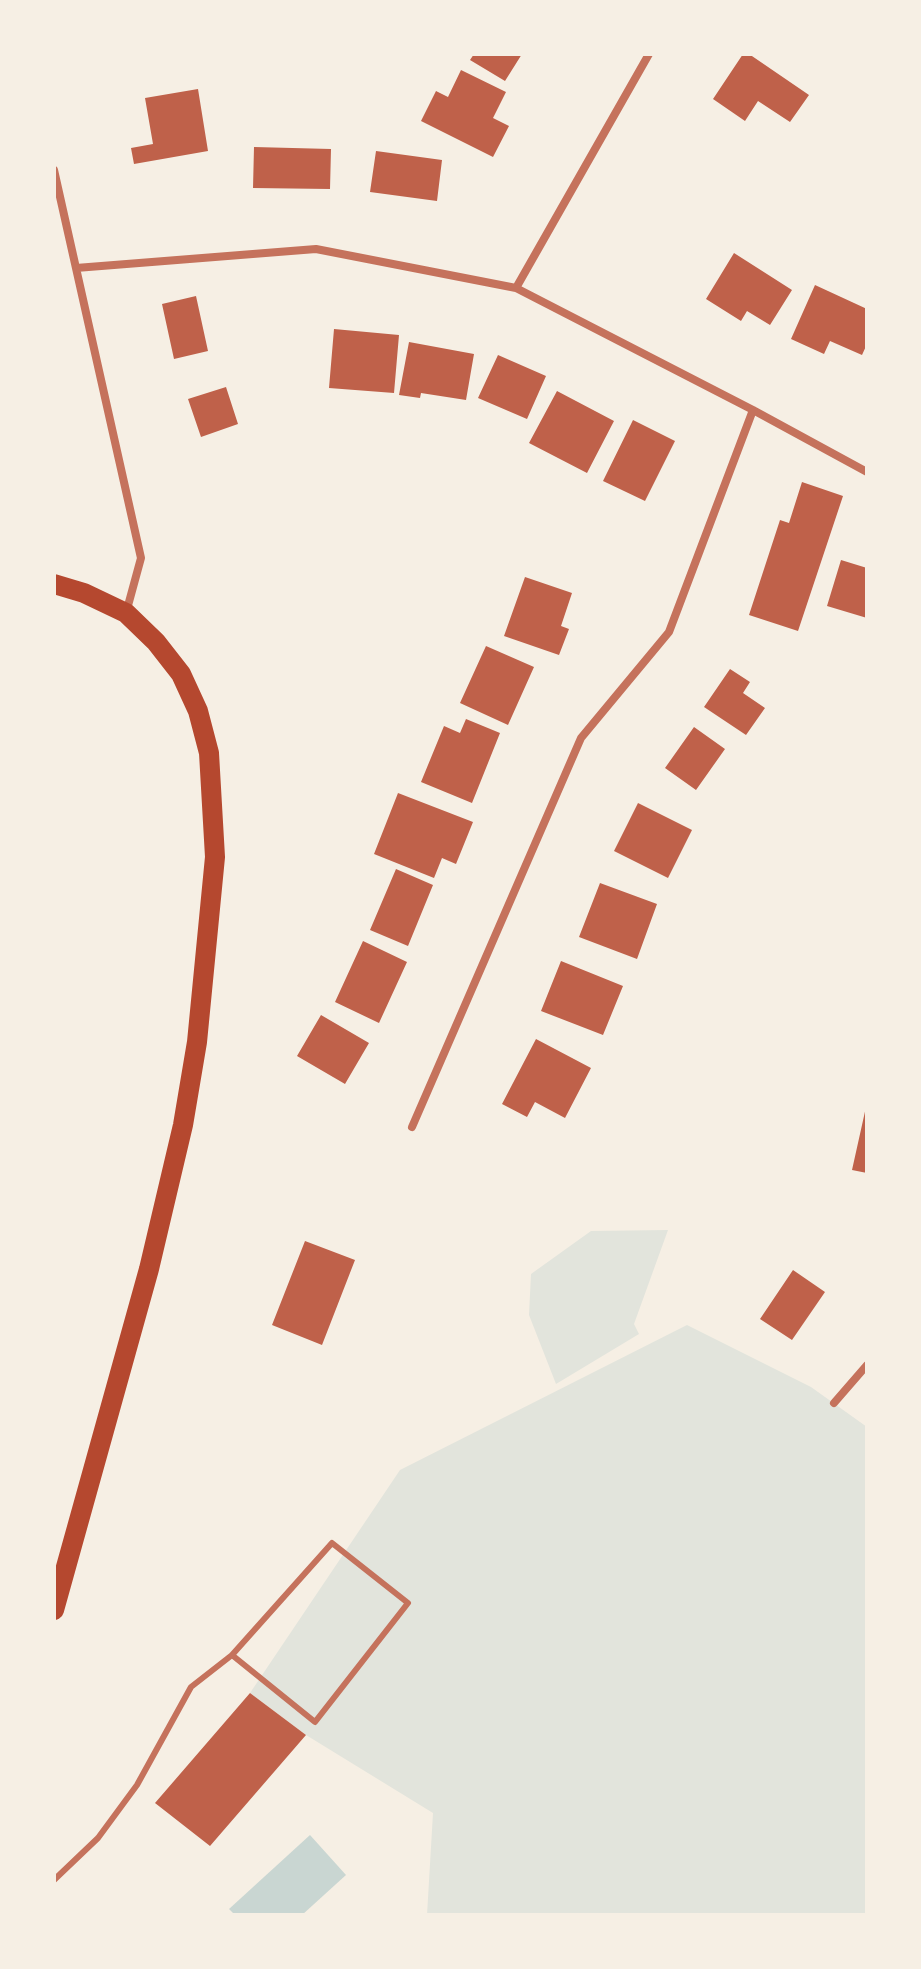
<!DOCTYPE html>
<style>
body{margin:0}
#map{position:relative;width:921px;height:1969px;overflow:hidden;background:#f6efe4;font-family:"DM Sans",sans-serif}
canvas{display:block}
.frame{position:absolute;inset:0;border:56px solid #f6efe4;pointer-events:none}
</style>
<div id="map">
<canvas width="921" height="1969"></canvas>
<div class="frame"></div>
</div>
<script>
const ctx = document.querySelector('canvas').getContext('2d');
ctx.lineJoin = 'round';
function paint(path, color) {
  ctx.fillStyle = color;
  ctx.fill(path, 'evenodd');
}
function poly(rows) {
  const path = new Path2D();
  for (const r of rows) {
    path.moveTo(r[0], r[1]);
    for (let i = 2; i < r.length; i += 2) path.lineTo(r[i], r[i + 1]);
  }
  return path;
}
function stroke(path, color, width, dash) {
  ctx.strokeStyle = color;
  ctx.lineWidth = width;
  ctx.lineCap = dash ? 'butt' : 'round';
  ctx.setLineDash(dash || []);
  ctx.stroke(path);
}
paint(poly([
 [668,1230,634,1324,639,1334,556,1384,529,1315,531,1274,591,1231],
 [687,1325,811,1387,867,1427,867,1915,427,1915,433,1813,306,1735,250,1693,400,1470]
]), '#e2e4dc');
paint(poly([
 [310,1835,346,1875,302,1915,235,1915,229,1909]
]), '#c9d6d2');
paint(poly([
 [474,54,522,54,505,81,470,60],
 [743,54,749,54,809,95,790,122,758,101,745,121,713,99],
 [461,70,506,92,493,118,509,126,493,157,421,121,436,91,448,97],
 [198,89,208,151,134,164,131,148,153,144,145,98],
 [254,147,331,149,330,189,253,188],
 [376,151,442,160,437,201,370,192],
 [734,253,792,290,770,325,747,311,741,321,706,299],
 [815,285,867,309,867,344,862,355,830,341,824,354,791,339],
 [196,296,208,351,174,359,162,304],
 [334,329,399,335,394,393,329,388],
 [409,342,474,354,466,400,421,393,420,398,399,395],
 [498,355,546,376,527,419,478,398],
 [226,387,238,424,201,437,188,399],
 [557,391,614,421,587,473,529,443],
 [633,420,675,441,645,501,603,481],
 [802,482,843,496,798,631,749,615,780,520,789,523],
 [841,560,867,568,867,618,827,606],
 [525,577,572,593,561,626,569,629,559,655,504,636],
 [486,646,534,667,508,725,460,703],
 [730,669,750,682,743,693,765,708,746,735,704,707],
 [466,719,500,733,472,803,421,782,444,726,460,733],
 [694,727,725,749,696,790,665,768],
 [398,793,473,822,456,864,442,858,434,878,374,854],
 [638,803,692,830,668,878,614,851],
 [396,869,433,885,408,946,370,930],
 [600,883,657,904,637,959,579,937],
 [363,941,407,962,379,1023,335,1002],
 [561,961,623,986,603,1035,541,1011],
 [321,1015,369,1043,345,1084,297,1056],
 [536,1039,591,1068,565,1118,535,1102,527,1117,502,1104],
 [866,1107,867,1107,867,1173,852,1170],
 [305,1241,355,1260,322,1345,272,1325],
 [793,1270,825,1292,792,1340,760,1319],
 [250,1693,306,1735,210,1846,155,1803]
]), '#bf614a');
stroke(poly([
 [54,1880,98,1838,137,1785,191,1687,232,1655,332,1543,408,1603,315,1722,232,1655]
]), '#c5725c', 6);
stroke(poly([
 [54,170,141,558,126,613],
 [76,268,316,249,516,288,753,410,867,472],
 [516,288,649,54],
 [412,1127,581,738,669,632,753,410],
 [834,1403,867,1365]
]), '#c5725c', 8);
stroke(poly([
 [54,584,84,593,126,613,156,642,181,674,198,711,209,753,215,857,197,1042,183,1125,149,1269,54,1610]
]), '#b5482f', 20);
</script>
